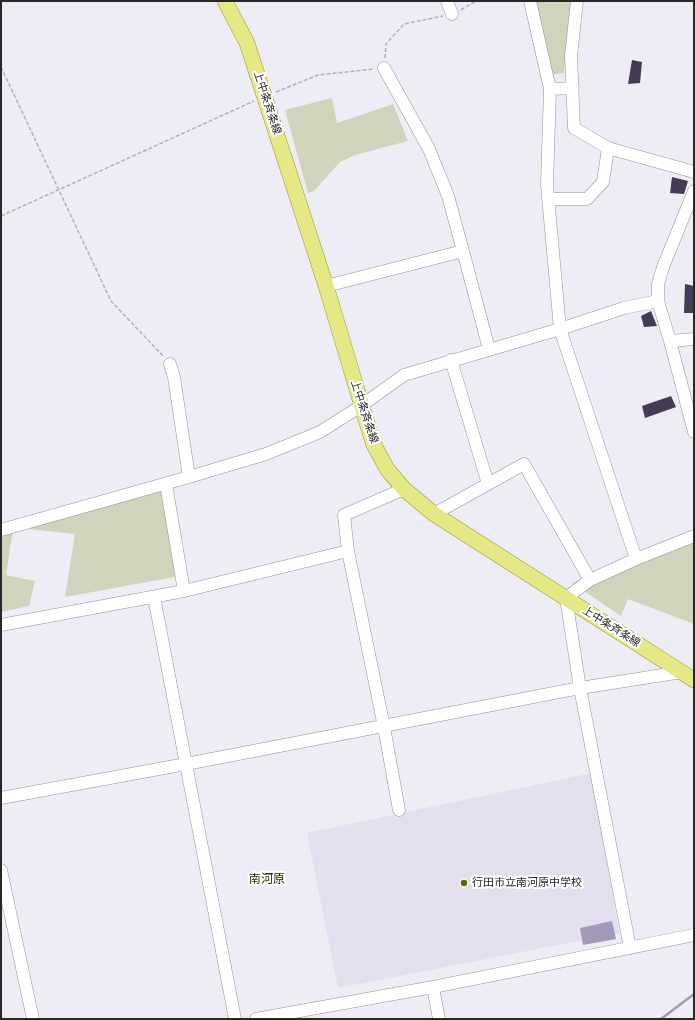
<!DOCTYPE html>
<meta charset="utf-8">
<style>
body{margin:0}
#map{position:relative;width:695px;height:1020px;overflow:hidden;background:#eeecf4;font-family:Helvetica,sans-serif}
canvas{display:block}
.frame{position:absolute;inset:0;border:2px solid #272629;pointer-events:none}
</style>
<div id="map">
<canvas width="695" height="1020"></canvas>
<div class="frame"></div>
</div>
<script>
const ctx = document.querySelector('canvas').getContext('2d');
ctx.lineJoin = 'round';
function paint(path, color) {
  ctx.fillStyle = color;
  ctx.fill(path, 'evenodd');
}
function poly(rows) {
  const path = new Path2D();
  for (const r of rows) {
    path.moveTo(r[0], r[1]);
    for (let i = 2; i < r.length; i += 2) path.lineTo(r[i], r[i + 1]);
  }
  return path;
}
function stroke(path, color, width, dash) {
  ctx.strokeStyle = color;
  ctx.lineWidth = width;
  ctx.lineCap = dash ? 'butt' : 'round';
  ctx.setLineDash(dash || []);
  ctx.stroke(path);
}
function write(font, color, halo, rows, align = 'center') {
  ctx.font = font + ' Helvetica,"Noto Sans JP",sans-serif';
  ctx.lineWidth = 4;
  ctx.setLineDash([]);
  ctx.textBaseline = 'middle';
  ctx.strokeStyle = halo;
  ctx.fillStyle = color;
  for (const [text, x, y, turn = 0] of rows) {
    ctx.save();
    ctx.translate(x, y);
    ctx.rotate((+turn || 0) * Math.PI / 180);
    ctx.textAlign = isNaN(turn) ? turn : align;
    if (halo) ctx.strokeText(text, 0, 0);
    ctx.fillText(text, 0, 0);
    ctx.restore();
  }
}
paint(poly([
 [592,773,619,933,338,988,307,833]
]), '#e4dfef');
paint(poly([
 [531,1,572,1,564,73,548,75],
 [332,98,337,123,393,104,408,141,355,155,340,162,314,191,308,193,285,110],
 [162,482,180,576,65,597,75,534,28,529,30,517],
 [14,522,6,575,35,581,29,606,1,612,1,526],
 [694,532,694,624,628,599,621,616,572,583]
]), '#d1d3bd');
paint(poly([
 [612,921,616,939,583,945,580,928]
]), '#a399b9');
stroke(poly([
 [661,1019,694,994]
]), '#a399b9', 2.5);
paint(poly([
 [632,60,642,62,640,83,628,84],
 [672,177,688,181,684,194,670,193],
 [685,284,694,286,694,313,684,313],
 [651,311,657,326,644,327,641,316],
 [671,396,676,407,645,418,642,406]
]), '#443b56');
const minor = poly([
 [447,1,452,14],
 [530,1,550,89,547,185,560,329,636,559],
 [577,1,571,56,574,128,608,148,694,172],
 [384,68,429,149,448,196,463,251],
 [550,89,573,88],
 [694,191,663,267,658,284,658,301,670,341,694,432],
 [548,199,587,199,603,182,608,148],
 [326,286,463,251,489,349],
 [670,341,694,339],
 [451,360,488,484],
 [170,364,174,377,189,477,266,454,320,432,361,406,404,375,560,329,624,308,658,301],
 [166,484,184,591],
 [434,514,524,464,590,580],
 [1,530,189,477],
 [1,625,184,591,348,551],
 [682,672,580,688,566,598,590,580,636,559,694,536],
 [1,798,186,764,154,597],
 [399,810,384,727,348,551,344,515,404,489],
 [1,870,33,1019],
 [433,987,439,1019],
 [235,1019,186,764,580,688,630,948],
 [256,1019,433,987,694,935]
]);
const major = poly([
 [225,1,247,43,326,286,373,443,387,469,404,489,434,514,694,680]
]);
stroke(minor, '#929098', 13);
stroke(major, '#979a30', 16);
stroke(poly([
 [461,10,476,1],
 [385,58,386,44,404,24,443,16],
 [1,67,111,301,164,357],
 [276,92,318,75,374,69],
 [1,216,254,101]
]), '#b1afb6', 1.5, [4, 2]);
stroke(minor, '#fff', 12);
stroke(major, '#e5e885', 15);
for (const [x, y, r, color] of [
 [464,883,4,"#646702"]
]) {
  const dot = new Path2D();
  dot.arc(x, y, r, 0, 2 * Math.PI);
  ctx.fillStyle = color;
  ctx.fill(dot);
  stroke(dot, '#fff', 1.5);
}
write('11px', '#272629', '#fff', [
 ["上中条斉条線",267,103,72],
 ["上中条斉条線",364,412,72],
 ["上中条斉条線",611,627,32]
]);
write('11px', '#272629', '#fff', [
 ["行田市立南河原中学校",472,883]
], 'left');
write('12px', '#2b2d03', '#fff', [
 ["南河原",267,880]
]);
</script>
